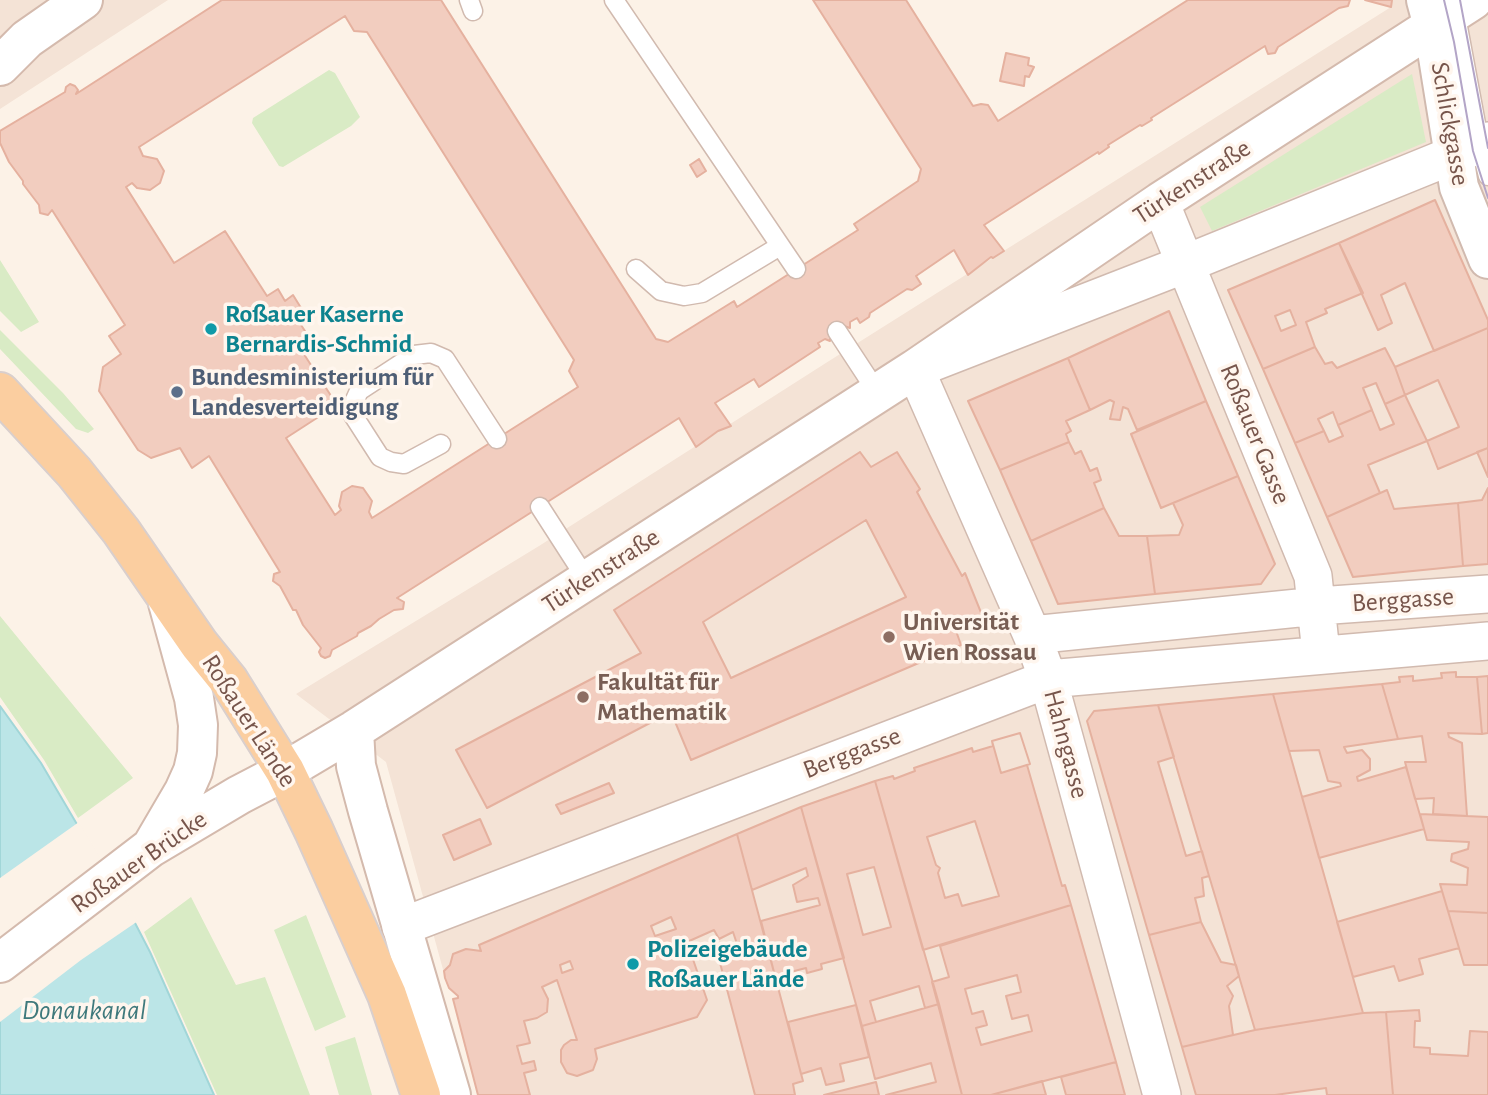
<!DOCTYPE html>
<meta charset="utf-8">
<style>
body{margin:0}
canvas{display:block;background:#fcf2e7}
</style>
<canvas width="1488" height="1095"></canvas>
<script>
const ctx = document.querySelector('canvas').getContext('2d');
ctx.lineJoin = 'round';
function paint(path, color) {
  ctx.fillStyle = color;
  ctx.fill(path, 'evenodd');
}
function poly(rows) {
  const path = new Path2D();
  for (const r of rows) {
    path.moveTo(r[0], r[1]);
    for (let i = 2; i < r.length; i += 2) path.lineTo(r[i], r[i + 1]);
  }
  return path;
}
function stroke(path, color, width, dash) {
  ctx.strokeStyle = color;
  ctx.lineWidth = width;
  ctx.lineCap = dash ? 'butt' : 'round';
  ctx.setLineDash(dash || []);
  ctx.stroke(path);
}
function write(font, color, halo, rows, align = 'center') {
  ctx.font = font + ' "Alegreya Sans",sans-serif';
  ctx.lineWidth = 7;
  ctx.setLineDash([]);
  ctx.textBaseline = 'middle';
  ctx.strokeStyle = halo;
  ctx.fillStyle = color;
  for (const [text, x, y, turn = 0] of rows) {
    ctx.save();
    ctx.translate(x, y);
    ctx.rotate((+turn || 0) * Math.PI / 180);
    ctx.textAlign = isNaN(turn) ? turn : align;
    if (halo) ctx.strokeText(text, 0, 0);
    ctx.fillText(text, 0, 0);
    ctx.restore();
  }
}
paint(poly([
 [0,0,168,0,0,109],
 [1392,0,1488,0,1488,1095,478,1095,464,1044,458,996,447,984,386,762,296,694,539,546,829,361,1391,7]
]), '#f4e3d6');
paint(poly([
 [329,70,335,73,360,117,351,126,283,167,279,166,252,123,253,118],
 [1412,74,1426,142,1212,231,1200,207],
 [0,260,39,322,21,332,0,311],
 [0,330,63,393,94,429,88,433,76,429,0,349],
 [0,616,133,778,78,818,44,760,0,697],
 [191,897,236,985,265,977,310,1095,217,1095,144,932],
 [306,915,346,1017,315,1031,274,930],
 [355,1037,372,1095,339,1095,325,1047]
]), '#d9ebc5');
const water = poly([
 [0,706,41,763,135,923,150,952,214,1095,0,1095,0,706]
]);
paint(water, '#bbe5e7');
stroke(water, '#a1d6d8', 2);
paint(poly([
 [79,822,138,921,81,960,0,1022,0,878]
]), '#fcf2e7');
const building = poly([
 [222,0,441,0,656,339,668,342,734,301,737,307,858,230,854,224,918,181,921,169,813,0,906,0,973,106,981,104,988,105,998,121,1188,0,1350,0,1348,6,1339,8,1278,47,1275,53,1268,54,1265,46,1151,118,1152,120,1142,126,1140,125,1108,145,1109,147,1099,154,1098,152,984,225,1004,251,993,258,991,257,968,275,954,250,916,276,921,284,912,290,907,289,870,313,869,317,860,323,857,318,850,322,850,328,844,326,830,335,830,341,825,339,818,343,820,347,759,387,754,379,715,403,731,426,718,431,696,447,679,418,397,598,404,602,403,609,394,610,379,619,371,626,358,633,357,636,332,650,330,656,325,658,321,656,319,652,321,648,303,625,296,610,293,610,280,586,273,581,274,574,280,572,209,456,192,468,180,448,151,458,138,450,99,391,103,367,121,354,109,336,125,325,52,210,48,215,40,213,39,205,23,184,23,181,9,162,0,143,0,131,65,92,66,87,70,84,75,86,78,90,76,94,222,0],
 [345,16,354,31,367,32,574,360,569,371,578,387,372,518,369,512,372,501,363,488,352,486,342,492,339,506,341,510,335,515,286,438,337,405,296,342,307,334,299,322,306,316,293,295,285,301,278,289,267,296,225,231,174,263,126,187,132,183,137,188,150,190,160,183,164,171,157,159,143,156,139,147,345,16],
 [1365,0,1392,0,1391,7,1365,0],
 [1006,53,1029,58,1028,65,1034,67,1029,77,1025,76,1024,86,1000,81,1006,53],
 [699,159,706,171,697,177,690,165,699,159],
 [1435,200,1488,320,1488,328,1434,351,1405,283,1381,295,1392,323,1378,330,1339,243,1435,200],
 [1339,243,1363,293,1325,309,1327,313,1306,322,1315,347,1263,369,1228,290,1339,243],
 [1290,310,1296,325,1281,331,1275,316,1290,310],
 [1169,311,1206,401,1137,430,1128,409,1123,407,1120,420,1110,419,1114,402,1110,400,1090,410,1068,358,1169,311],
 [1488,328,1488,448,1438,469,1427,441,1459,427,1438,380,1405,395,1395,367,1488,328],
 [1315,347,1325,364,1332,362,1337,368,1385,348,1395,367,1405,395,1385,404,1376,383,1363,388,1372,410,1338,425,1333,412,1318,419,1324,431,1295,443,1263,369,1315,347],
 [1068,358,1090,410,1066,421,1071,431,1066,434,1069,442,1000,470,968,401,1068,358],
 [1405,395,1427,441,1368,465,1380,493,1327,517,1295,443,1324,431,1329,442,1343,436,1338,425,1372,410,1380,430,1394,424,1385,404,1405,395],
 [1206,401,1238,476,1161,508,1131,434,1206,401],
 [1069,442,1075,454,1081,451,1090,471,1097,468,1101,480,1094,483,1104,508,1031,541,1000,470,1069,442],
 [1488,448,1488,477,1477,452,1488,448],
 [860,452,871,467,897,452,920,489,917,492,962,576,965,573,982,615,955,628,961,645,691,760,671,712,487,808,456,750,641,653,614,610,860,452],
 [866,520,906,597,731,678,703,622,866,520],
 [1238,476,1275,564,1261,584,1155,594,1147,536,1179,535,1183,525,1173,503,1238,476],
 [1488,488,1488,564,1463,566,1458,503,1482,500,1488,488],
 [1387,490,1394,509,1458,503,1463,566,1353,577,1327,517,1387,490],
 [1104,508,1119,536,1147,536,1155,594,1058,604,1031,541,1104,508],
 [1456,672,1456,677,1477,677,1482,734,1448,733,1449,737,1462,743,1467,816,1433,814,1434,798,1415,799,1405,762,1426,762,1422,736,1398,739,1382,684,1400,682,1399,677,1413,676,1413,681,1442,678,1441,673,1456,672],
 [1488,676,1488,733,1482,734,1477,677,1488,676],
 [1382,684,1398,739,1344,747,1347,753,1362,750,1370,759,1370,770,1357,777,1358,781,1406,767,1424,829,1319,858,1302,797,1341,786,1340,783,1328,781,1319,750,1289,751,1273,694,1382,684],
 [1273,694,1363,1013,1255,1030,1158,705,1273,694],
 [1158,705,1174,757,1158,762,1186,856,1202,851,1209,876,1202,878,1204,896,1195,898,1201,922,1149,935,1087,721,1094,711,1158,705],
 [1020,733,1030,764,1027,765,1062,886,1065,885,1071,905,923,950,875,781,893,776,894,779,915,771,914,768,972,748,973,752,993,746,992,741,1020,733],
 [975,821,999,896,962,906,958,894,945,898,938,873,940,868,936,865,927,837,975,821],
 [1020,733,1030,764,1001,773,992,741,1020,733],
 [875,781,939,1004,925,1008,919,986,870,1001,876,1022,862,1026,801,807,875,781],
 [874,867,891,927,863,935,847,874,874,867],
 [609,783,614,793,561,814,556,805,609,783],
 [801,807,844,958,821,964,822,969,807,973,806,968,775,976,761,921,820,905,818,898,797,902,793,885,808,876,806,868,752,890,737,834,801,807],
 [1420,814,1488,817,1488,913,1448,911,1440,884,1467,885,1468,868,1451,861,1452,854,1468,849,1469,842,1427,840,1420,814],
 [480,819,491,844,454,860,443,835,480,819],
 [737,834,803,1081,793,1084,795,1095,755,1095,720,963,741,956,733,932,719,939,714,930,687,942,707,1000,697,1017,595,1049,597,1059,593,1070,577,1076,567,1073,561,1062,561,1050,564,1045,571,1040,577,1040,557,980,542,987,548,999,547,1012,537,1018,524,1021,530,1043,517,1046,522,1064,534,1061,536,1070,524,1073,530,1095,478,1095,453,999,458,998,458,996,449,988,445,978,444,971,450,965,453,954,466,949,481,951,479,945,737,834],
 [671,917,676,929,655,936,651,926,671,917],
 [570,961,573,969,562,973,560,965,570,961],
 [1442,891,1459,948,1419,959,1423,974,1399,981,1394,966,1353,977,1337,922,1442,891],
 [1071,905,1116,1062,991,1095,962,1095,932,982,949,977,940,946,1071,905],
 [1017,975,1021,992,1006,996,1012,1019,1028,1015,1032,1031,981,1045,976,1028,987,1025,983,1011,972,1014,965,989,1017,975],
 [1448,911,1488,913,1488,965,1464,965,1448,911],
 [1201,922,1221,962,1236,965,1239,976,1227,986,1233,996,1229,1006,1233,1035,1182,1047,1149,935,1201,922],
 [939,1004,962,1095,886,1095,936,1082,931,1063,875,1079,862,1026,939,1004],
 [856,1005,869,1057,840,1064,844,1081,826,1085,821,1068,801,1074,788,1022,856,1005],
 [1419,1010,1420,1021,1415,1021,1414,1047,1430,1048,1430,1054,1468,1056,1470,1031,1488,1032,1488,1095,1393,1095,1386,1012,1419,1010],
 [1386,1012,1393,1095,1327,1095,1326,1088,1275,1095,1196,1095,1182,1047,1255,1030,1363,1013,1386,1012],
 [1116,1062,1125,1095,1066,1095,1061,1077,1116,1062],
 [1042,1081,1046,1095,991,1095,1042,1081],
 [876,1082,879,1095,824,1095,876,1082]
]);
paint(building, '#f2cdbf');
stroke(building, '#e5b19f', 2);
const service = poly([
 [469,0,473,11],
 [614,0,796,269],
 [1455,11,1480,145,1488,176],
 [636,269,661,291,684,296,702,293,780,246],
 [837,331,877,392],
 [441,444,404,464,391,462,380,457,353,415,354,402,359,391,414,355,431,353,445,359,497,439],
 [540,507,587,580]
]);
const minor = poly([
 [1160,202,1313,576,1321,654],
 [1032,635,1318,606,1488,594],
 [401,927,1048,679,1488,641],
 [1162,1095,1048,679,1032,635,915,369,1185,264,1488,141]
]);
const tertiary = poly([
 [1426,0,1433,26,1459,187,1488,259]
]);
const secondary = poly([
 [0,66,27,39,83,0],
 [354,730,356,766,368,811,451,1095],
 [153,844,184,791,193,771,197,753,198,725,194,698,168,603],
 [0,963,150,848,239,795,285,771,354,730,915,369,1160,202,1473,0]
]);
const primary = poly([
 [0,392,74,472,121,531,199,644,229,681,285,771,314,831,387,995,421,1095]
]);
stroke(service, '#d1baaf', 21);
stroke(minor, '#d1baaf', 40);
stroke(tertiary, '#d1baaf', 42);
stroke(secondary, '#d4baad', 42);
stroke(primary, '#d9cfcd', 42);
stroke(service, '#fff', 18);
stroke(minor, '#fff', 37);
stroke(tertiary, '#fff', 38);
stroke(secondary, '#fff', 38);
stroke(primary, '#fbcea0', 38);
stroke(poly([
 [1444,0,1454,42,1473,151,1488,198],
 [1460,0,1488,148]
]), '#b3a5c7', 2);
for (const [x, y, r, color] of [
 [211,329,7,"#0f9aa8"],
 [177,392,7,"#5c6f8a"],
 [889,637,7,"#8d6e63"],
 [583,697,7,"#8d6e63"],
 [633,964,7,"#0f9aa8"]
]) {
  const dot = new Path2D();
  dot.arc(x, y, r, 0, 2 * Math.PI);
  ctx.fillStyle = color;
  ctx.fill(dot);
  stroke(dot, '#fff6ee', 2.5);
}
write('26px', '#77554b', '#fff6ee', [
 ["Schlickgasse",1450,124,80],
 ["Türkenstraße",1192,182,-33],
 ["Roßauer Gasse",1255,434,68],
 ["Türkenstraße",601,571,-33],
 ["Berggasse",1403,600,-4],
 ["Roßauer Lände",249,721,57],
 ["Hahngasse",1066,744,75],
 ["Berggasse",852,753,-21],
 ["Roßauer Brücke",139,862,-35]
]);
write('bold 26px', '#0d838f', '#fff6ee', [
 ["Roßauer Kaserne",225,314],
 ["Bernardis-Schmid",225,344],
 ["Polizeigebäude",647,949],
 ["Roßauer Lände",647,979]
], 'left');
write('bold 26px', '#4e5e75', '#fff6ee', [
 ["Bundesministerium für",191,377],
 ["Landesverteidigung",191,407]
], 'left');
write('bold 26px', '#785e54', '#fff6ee', [
 ["Universität",903,622],
 ["Wien Rossau",903,652],
 ["Fakultät für",597,682],
 ["Mathematik",597,712]
], 'left');
write('italic 28px', '#3f797c', '#fff6ee', [
 ["Donaukanal",84,1011]
]);
</script>
